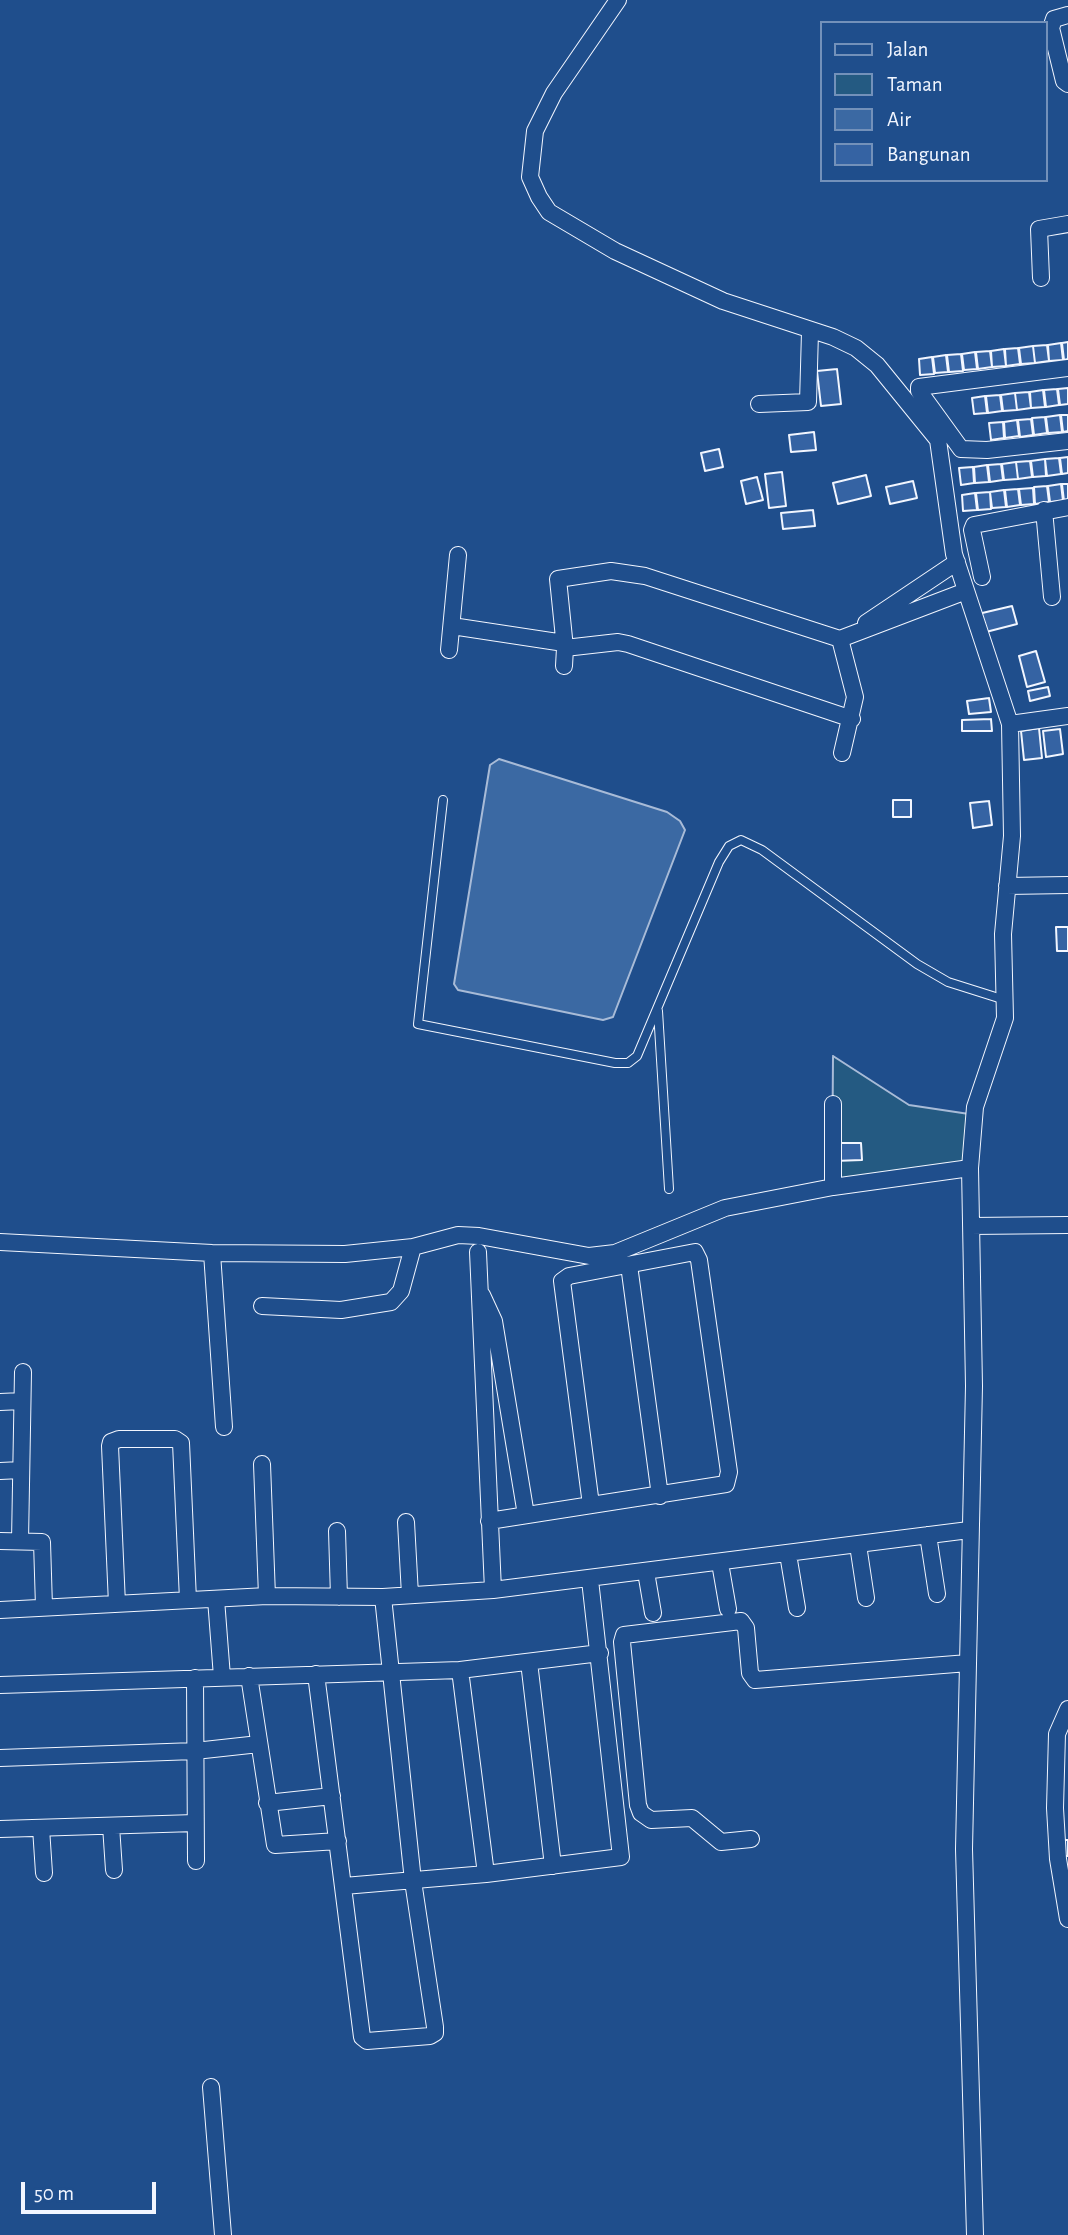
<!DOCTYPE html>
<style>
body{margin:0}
#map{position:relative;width:1068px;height:2235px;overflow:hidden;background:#1f4e8c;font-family:"Alegreya Sans",sans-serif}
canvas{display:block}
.legend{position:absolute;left:820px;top:21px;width:228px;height:161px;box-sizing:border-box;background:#1f4e8c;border:2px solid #7391ba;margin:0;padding:9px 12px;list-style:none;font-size:21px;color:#f2f6ff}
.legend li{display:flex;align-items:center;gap:14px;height:35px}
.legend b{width:35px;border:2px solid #7391ba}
.scale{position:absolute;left:21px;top:2182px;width:135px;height:32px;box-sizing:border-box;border:4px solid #f2f6ff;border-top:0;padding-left:9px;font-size:21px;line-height:24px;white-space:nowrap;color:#f2f6ff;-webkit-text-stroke:5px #1f4e8c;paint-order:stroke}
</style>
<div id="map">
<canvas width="1068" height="2235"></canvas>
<ul class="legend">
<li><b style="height:9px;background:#1f4e8c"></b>Jalan</li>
<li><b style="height:19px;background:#245a82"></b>Taman</li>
<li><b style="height:19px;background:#3b69a3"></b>Air</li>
<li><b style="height:19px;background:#3563a3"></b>Bangunan</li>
</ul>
<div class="scale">50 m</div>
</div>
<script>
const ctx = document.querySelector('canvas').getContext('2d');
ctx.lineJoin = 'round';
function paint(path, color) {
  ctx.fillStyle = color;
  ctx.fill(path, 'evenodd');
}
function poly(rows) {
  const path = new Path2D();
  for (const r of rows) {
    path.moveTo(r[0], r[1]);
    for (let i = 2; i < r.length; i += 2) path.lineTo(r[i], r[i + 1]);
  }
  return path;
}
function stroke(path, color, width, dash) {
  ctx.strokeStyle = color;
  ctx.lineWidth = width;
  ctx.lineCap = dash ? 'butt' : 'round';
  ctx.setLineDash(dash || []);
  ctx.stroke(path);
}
const green = poly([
 [833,1056,909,1105,969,1114,967,1172,832,1192,833,1056]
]);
paint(green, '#245a82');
stroke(green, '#a8bbd7', 2);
const water = poly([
 [499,759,667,812,680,821,685,830,613,1017,603,1020,458,990,454,984,490,765,499,759]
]);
paint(water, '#3b69a3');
stroke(water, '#a8bbd7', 2);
const building = poly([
 [1068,342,1068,359,1064,360,1062,343,1068,342],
 [1061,343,1063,360,1049,361,1048,345,1061,343],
 [1047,345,1049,361,1035,363,1033,346,1047,345],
 [1033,346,1035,363,1021,364,1019,348,1033,346],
 [1018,348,1020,364,1006,366,1005,349,1018,348],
 [1004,349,1006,366,992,367,991,351,1004,349],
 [990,351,992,367,978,369,976,352,990,351],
 [975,352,977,369,964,370,962,354,975,352],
 [961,354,963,371,949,372,947,355,961,354],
 [946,355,948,372,935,373,933,357,946,355],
 [932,357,934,374,920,375,919,359,932,357],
 [837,369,841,404,821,406,817,371,837,369],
 [1068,388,1068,404,1060,405,1058,389,1068,388],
 [1057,389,1059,405,1046,407,1044,390,1057,389],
 [1043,390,1045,407,1031,408,1030,392,1043,390],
 [1029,392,1031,408,1017,410,1015,393,1029,392],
 [1015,393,1017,410,1003,411,1001,395,1015,393],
 [1000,395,1002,411,988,413,986,396,1000,395],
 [985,396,987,413,974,414,972,398,985,396],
 [1060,415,1062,432,1048,433,1046,417,1060,415],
 [1061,415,1068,415,1068,431,1063,432,1061,415],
 [1045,417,1047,433,1034,435,1032,418,1045,417],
 [1031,419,1033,435,1020,437,1018,420,1031,419],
 [1017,420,1019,436,1005,438,1004,422,1017,420],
 [1003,422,1004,438,991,440,989,423,1003,422],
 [814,432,816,450,791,452,789,435,814,432],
 [719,449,723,467,705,471,701,453,719,449],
 [1068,457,1068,473,1062,474,1060,458,1068,457],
 [1059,458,1061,474,1047,476,1045,459,1059,458],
 [1045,459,1046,476,1033,477,1031,461,1045,459],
 [1030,461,1032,477,1018,479,1016,462,1030,461],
 [1016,462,1018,479,1004,480,1002,464,1016,462],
 [1001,464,1003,480,990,482,988,465,1001,464],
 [987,465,989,482,975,483,974,467,987,465],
 [973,467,974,483,961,485,959,468,973,467],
 [782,472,786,506,769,508,765,474,782,472],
 [866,475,871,496,838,504,833,483,866,475],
 [757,477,763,500,746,504,741,481,757,477],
 [913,481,917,498,890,504,886,487,913,481],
 [1061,484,1063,501,1050,502,1048,486,1061,484],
 [1062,484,1068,484,1068,500,1064,501,1062,484],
 [1047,486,1049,502,1035,504,1034,487,1047,486],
 [1033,488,1034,504,1021,505,1019,489,1033,488],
 [1018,489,1020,505,1007,507,1005,490,1018,489],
 [1004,490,1006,507,992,508,990,492,1004,490],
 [990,492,991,509,978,510,976,493,990,492],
 [975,493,977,510,963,511,962,495,975,493],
 [813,510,815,526,783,529,781,513,813,510],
 [1012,606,1017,624,982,633,978,614,1012,606],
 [1036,651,1045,682,1027,687,1019,656,1036,651],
 [1048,687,1050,696,1030,701,1028,691,1048,687],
 [989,698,991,712,969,714,967,701,989,698],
 [991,719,992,731,962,731,962,720,991,719],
 [1039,728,1042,758,1024,760,1021,731,1039,728],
 [1060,729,1063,754,1046,757,1043,731,1060,729],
 [893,800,911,800,911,817,893,817,893,800],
 [989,801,992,825,973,828,970,803,989,801],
 [1056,927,1068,927,1068,951,1057,951,1056,927],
 [834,1143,861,1143,862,1160,834,1161,834,1143],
 [1059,1840,1068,1840,1068,1856,1060,1856,1059,1840]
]);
paint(building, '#3563a3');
stroke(building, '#f2f6ff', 2);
const lane = poly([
 [443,800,418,1024,615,1063,628,1063,637,1056,719,862,729,846,741,840,762,850,917,964,948,982,1005,1000],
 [658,1011,669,1189]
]);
const street = poly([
 [618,0,554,93,535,131,530,177,539,197,549,212,615,251,723,301,833,337,856,348,877,365,938,440,954,554,1010,724,1012,836,1003,934,1005,1018,975,1107,970,1168,974,1386,964,1849,975,2235],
 [1068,15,1054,19,1051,28,1064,81,1068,84],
 [1041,278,1039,229,1068,224],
 [1068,368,919,387,919,391,961,449,987,450,1068,441],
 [759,404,808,402,810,332],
 [1044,510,1052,597],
 [982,577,972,530,974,525,1068,507],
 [866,623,957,562],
 [452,626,564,643],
 [840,639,855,697,842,753],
 [565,648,618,642,628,644,852,719],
 [449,650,458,555],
 [564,666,565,648,558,579,611,571,645,576,840,639,966,591],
 [1010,724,1068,716],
 [1007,886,1068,885],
 [833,1104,833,1187],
 [971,1226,1068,1225],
 [0,1242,212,1253,345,1254,413,1247,458,1235,479,1236,589,1256,615,1253,725,1208,833,1187,970,1168],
 [478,1252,493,1590],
 [212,1253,224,1427],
 [629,1265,660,1496],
 [482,1295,494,1321,526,1515],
 [262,1306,341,1310,391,1302,401,1291,413,1247],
 [0,1402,22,1401],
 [262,1464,267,1596],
 [0,1471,21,1470],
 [489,1521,726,1484,729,1472,699,1260,695,1252,569,1276,562,1281,591,1505],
 [406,1522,410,1595],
 [337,1531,339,1597],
 [928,1535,937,1594],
 [0,1541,42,1542,44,1607],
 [20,1541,23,1372],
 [858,1545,866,1598],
 [788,1554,797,1608],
 [720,1563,728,1609],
 [646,1572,653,1613],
 [216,1599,222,1677],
 [117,1604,110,1446,111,1442,119,1439,175,1439,181,1443,188,1600],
 [0,1610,267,1596,383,1597,493,1590,969,1530],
 [529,1662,553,1866],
 [460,1670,486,1874],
 [316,1674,362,2037,367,2041,430,2036,435,2033,435,2027,413,1881,383,1597],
 [249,1676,275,1845,338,1841],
 [195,1678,196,1861],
 [0,1685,460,1670,600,1653],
 [1068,1709,1057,1734,1055,1808,1058,1859,1068,1919],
 [0,1758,195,1751,259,1744],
 [267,1803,332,1796],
 [111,1826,114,1870],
 [41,1828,44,1873],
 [0,1829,195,1823],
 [751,1839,721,1842,692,1818,651,1820,641,1813,638,1805,622,1642,624,1635,741,1621,746,1628,750,1673,755,1680,968,1663],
 [344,1886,486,1874,621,1857,590,1580],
 [211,2087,223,2235]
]);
stroke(lane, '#f2f6ff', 10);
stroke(street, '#f2f6ff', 18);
stroke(lane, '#1f4e8c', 8);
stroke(street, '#1f4e8c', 16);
</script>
